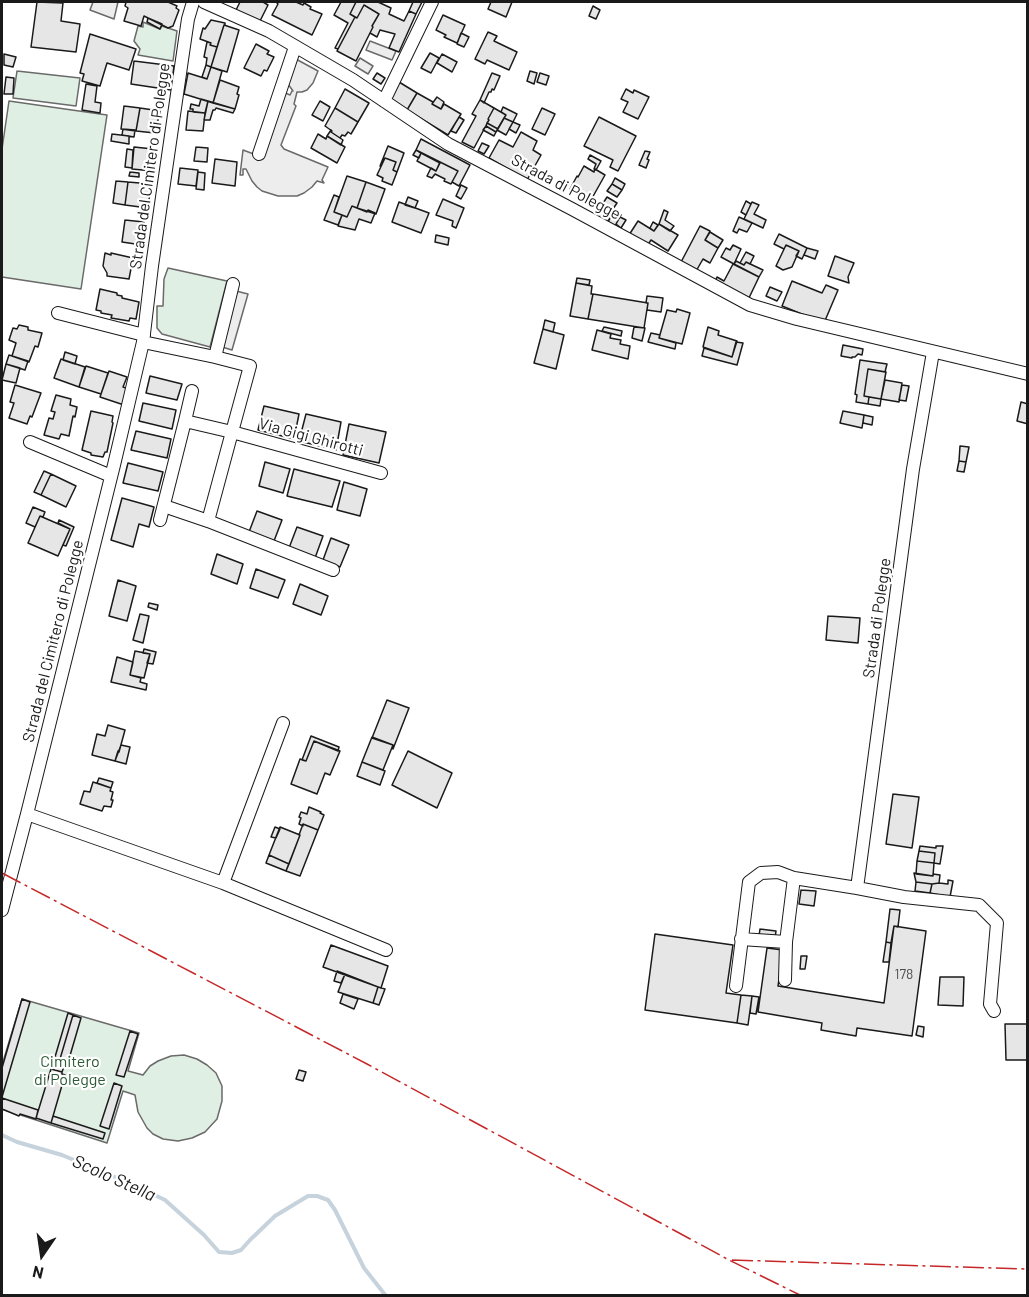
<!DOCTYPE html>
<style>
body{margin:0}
#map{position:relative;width:1029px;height:1297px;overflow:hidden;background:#fff;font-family:Barlow,sans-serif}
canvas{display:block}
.frame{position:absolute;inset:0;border:3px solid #1a1a1a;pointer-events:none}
.north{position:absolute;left:12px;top:1225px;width:60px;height:60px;-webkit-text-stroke:4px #fff;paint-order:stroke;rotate:193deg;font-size:16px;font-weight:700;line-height:24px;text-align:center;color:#1a1a1a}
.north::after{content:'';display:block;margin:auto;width:21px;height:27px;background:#1a1a1a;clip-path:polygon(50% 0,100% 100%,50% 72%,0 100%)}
</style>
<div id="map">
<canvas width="1029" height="1297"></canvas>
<div class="frame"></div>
<div class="north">N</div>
</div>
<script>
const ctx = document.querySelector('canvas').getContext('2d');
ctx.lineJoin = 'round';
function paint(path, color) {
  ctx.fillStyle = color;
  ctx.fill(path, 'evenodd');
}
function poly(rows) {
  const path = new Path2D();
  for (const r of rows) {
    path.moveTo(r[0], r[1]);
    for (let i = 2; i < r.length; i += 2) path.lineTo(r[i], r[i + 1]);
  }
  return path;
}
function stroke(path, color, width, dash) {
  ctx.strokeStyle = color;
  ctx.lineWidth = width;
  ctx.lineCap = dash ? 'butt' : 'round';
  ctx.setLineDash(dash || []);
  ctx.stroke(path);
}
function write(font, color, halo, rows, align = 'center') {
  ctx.font = font + ' Barlow,sans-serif';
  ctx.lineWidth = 4.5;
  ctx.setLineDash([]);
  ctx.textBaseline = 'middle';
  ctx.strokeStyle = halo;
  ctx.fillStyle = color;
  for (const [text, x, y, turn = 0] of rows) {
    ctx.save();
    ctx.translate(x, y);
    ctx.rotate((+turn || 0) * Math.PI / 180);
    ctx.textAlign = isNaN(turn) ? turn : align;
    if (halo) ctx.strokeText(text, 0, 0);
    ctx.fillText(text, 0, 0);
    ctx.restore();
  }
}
const green = poly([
 [143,22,160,29,162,26,177,31,173,61,138,55,140,49,134,41,138,26,143,27,143,22],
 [17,71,80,78,76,106,13,98,17,71],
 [9,101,107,115,81,289,2,277,2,149,9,101],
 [168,268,227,281,210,347,162,334,157,328,157,306,163,306,164,279,168,268],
 [22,999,139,1033,128,1071,143,1075,150,1066,158,1061,171,1056,184,1055,197,1059,207,1065,216,1073,222,1086,222,1101,217,1119,205,1132,192,1138,178,1141,163,1139,153,1134,147,1128,138,1112,135,1095,123,1091,107,1143,2,1109,2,1065,22,999]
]);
paint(green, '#e0efe3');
stroke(green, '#6a6a6a', 1.5);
const parking = poly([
 [93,2,118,2,114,19,90,10,93,2],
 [370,41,396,51,392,60,366,50,370,41],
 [294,58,318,71,313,83,307,90,302,92,297,92,294,104,296,106,281,145,284,149,328,167,322,180,324,183,317,181,312,187,304,193,297,196,278,196,262,191,257,187,252,181,246,169,243,169,243,175,240,175,243,150,259,156,281,91,290,95,292,91,293,91,288,84,294,58],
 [360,58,373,66,368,74,355,66,360,58],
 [236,291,248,294,232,350,222,347,236,291]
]);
paint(parking, '#ededed');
stroke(parking, '#6a6a6a', 1.5);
stroke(poly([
 [2,1135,17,1142,62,1155,136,1186,165,1200,204,1235,219,1252,232,1253,241,1250,250,1240,275,1216,308,1196,317,1196,328,1200,335,1210,364,1268,386,1296]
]), '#c6d2dc', 4);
const building = poly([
 [37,2,63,3,61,21,80,24,76,52,31,47,37,2],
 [126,2,168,2,177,6,176,8,179,10,173,26,168,28,144,16,141,26,124,21,128,8,125,6,126,2],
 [240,2,263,2,268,5,260,21,236,10,240,2],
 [276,2,296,2,303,5,304,3,311,7,310,9,322,14,312,35,272,15,278,4,276,2],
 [341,2,356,2,350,14,355,17,338,49,335,48,348,23,334,15,341,2],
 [356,2,378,2,391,8,389,14,404,21,409,11,416,14,399,52,389,48,395,34,380,30,377,37,370,33,373,27,372,26,379,14,364,5,357,18,350,14,356,2],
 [413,2,422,2,416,14,409,11,413,2],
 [491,2,512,2,506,17,488,9,491,2],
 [364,5,379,14,372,26,373,27,356,61,337,51,355,17,357,18,364,5],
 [593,6,600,10,596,19,589,16,593,6],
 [443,15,465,25,457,43,444,37,446,35,436,30,443,15],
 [148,18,162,24,160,29,147,22,148,18],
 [211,20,225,23,225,25,224,25,217,47,210,45,211,43,200,39,203,28,205,29,211,20],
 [224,25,239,30,227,72,211,67,224,25],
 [488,32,497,36,494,41,517,52,509,70,487,60,485,64,475,59,488,32],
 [461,33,469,37,464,47,457,44,461,33],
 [90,34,136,49,129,70,107,63,100,86,82,81,84,74,80,73,90,34],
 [207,42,211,43,210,45,217,47,211,67,206,65,207,58,204,57,207,42],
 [256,44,269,51,267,54,274,57,267,71,264,70,261,76,244,68,256,44],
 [430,53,439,58,431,73,421,68,430,53],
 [4,54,16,57,13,67,4,65,4,54],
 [442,54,457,62,452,72,437,63,442,54],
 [134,61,174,66,171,90,131,84,134,61],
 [206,65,211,67,207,79,202,77,206,65],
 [211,67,222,71,213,103,184,94,188,73,207,79,211,67],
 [530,71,537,73,534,84,527,81,530,71],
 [377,73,385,78,381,84,373,79,377,73],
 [492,73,500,76,494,90,492,89,491,92,489,92,484,103,480,100,492,73],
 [540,73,549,76,546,85,537,82,540,73],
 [6,77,14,78,13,94,4,94,6,77],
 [220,80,239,87,237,94,239,95,235,109,213,103,220,80],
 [399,82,417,93,407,110,389,99,399,82],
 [86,84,97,86,95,102,101,103,100,113,82,110,86,84],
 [345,89,369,103,358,122,335,108,345,89],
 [626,89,633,93,634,90,649,97,638,119,623,112,628,102,621,99,626,89],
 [417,93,433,102,432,104,441,109,444,104,461,114,448,135,407,110,417,93],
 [437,97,444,102,441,109,432,104,437,97],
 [201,99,208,101,205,113,193,112,193,109,190,109,191,104,199,106,201,99],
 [480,100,494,108,488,119,489,120,474,148,462,142,476,116,472,114,480,100],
 [208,101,235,109,233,113,216,108,215,110,213,110,210,120,204,120,208,101],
 [320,101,330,107,323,121,312,115,320,101],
 [124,106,140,108,136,131,121,129,124,106],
 [503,107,517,114,513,122,504,118,506,115,501,112,503,107],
 [140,108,160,111,155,133,136,131,140,108],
 [335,108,358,122,351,134,348,132,345,136,342,135,340,138,331,132,332,131,325,126,335,108],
 [494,108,506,115,498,129,487,123,489,120,488,119,494,108],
 [542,108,555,114,545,135,532,129,542,108],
 [188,111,205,113,203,131,186,130,188,111],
 [459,117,464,120,456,133,451,131,459,117],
 [599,117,636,136,618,171,610,167,613,160,584,146,599,117],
 [504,118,513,122,506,135,497,130,504,118],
 [513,122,520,125,516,133,509,129,513,122],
 [487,123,498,129,496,132,486,126,487,123],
 [486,126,496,132,494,136,483,130,486,126],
 [123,129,135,130,134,137,122,135,123,129],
 [331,130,332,131,331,132,343,140,341,145,327,136,331,130],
 [521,132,537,141,533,150,541,155,527,180,489,158,499,140,513,147,521,132],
 [112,134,129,136,129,144,111,141,112,134],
 [318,134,326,139,327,136,345,147,337,163,311,148,318,134],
 [421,139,470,165,459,186,452,182,458,171,416,150,421,139],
 [482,143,489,146,484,154,478,151,482,143],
 [388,146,404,153,397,172,393,170,396,162,385,158,380,166,388,146],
 [134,147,153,149,152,159,154,159,153,171,132,169,134,147],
 [196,147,208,148,207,162,194,161,196,147],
 [127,149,133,150,132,168,125,167,127,149],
 [416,150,421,153,419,158,413,155,416,150],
 [645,151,650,152,647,159,649,160,646,168,639,165,645,151],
 [421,153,440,163,436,171,417,161,421,153],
 [590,155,601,161,596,170,594,169,596,164,588,159,590,155],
 [385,158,396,162,393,170,397,172,392,185,382,181,383,178,377,175,385,158],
 [215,159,237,162,235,186,212,183,215,159],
 [440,162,458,171,451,184,444,181,445,179,435,174,432,178,427,176,431,168,436,171,440,162],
 [584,166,594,172,595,169,605,175,591,200,570,189,577,176,578,177,584,166],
 [180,168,198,170,196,186,178,184,180,168],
 [130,172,139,173,139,177,129,176,130,172],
 [198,172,205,173,204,190,196,189,198,172],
 [347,176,366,182,357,208,352,206,347,217,334,212,347,176],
 [615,178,625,184,622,190,612,184,615,178],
 [116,181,128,182,125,205,113,203,116,181],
 [128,182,151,184,148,208,125,205,128,182],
 [366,182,385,189,376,214,357,208,366,182],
 [612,184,622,190,617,197,607,191,612,184],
 [461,185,467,188,461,199,456,196,461,185],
 [334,195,339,197,334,212,342,215,338,225,324,220,334,195],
 [408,197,418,201,415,208,405,205,408,197],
 [607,197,617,203,611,212,613,213,607,223,595,216,607,197],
 [443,199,464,208,456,228,452,226,453,221,436,215,443,199],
 [746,201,751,204,746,215,741,212,746,201],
 [399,202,429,213,421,233,392,222,399,202],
 [752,202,759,205,754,214,766,220,763,228,744,219,752,202],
 [352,206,367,212,368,210,375,213,371,223,359,219,355,230,338,226,342,215,347,217,352,206],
 [613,210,621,215,615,226,608,222,613,213,611,212,613,210],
 [664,210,668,212,665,220,674,226,670,231,659,224,664,210],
 [620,217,626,220,621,228,616,224,620,217],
 [739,217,752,223,747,232,739,229,737,233,733,231,739,217],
 [125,220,144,222,142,245,122,242,125,220],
 [638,221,654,231,659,224,678,235,668,251,651,240,647,246,629,235,638,221],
 [653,222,658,225,654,231,650,228,653,222],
 [700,226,710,231,705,240,718,248,710,263,703,259,695,273,680,264,700,226],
 [710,232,723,240,718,248,705,240,710,232],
 [779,234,807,248,802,259,796,256,799,251,786,245,784,249,774,244,779,234],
 [436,235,449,238,448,245,435,242,436,235],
 [733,245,741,249,734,264,721,257,726,248,730,250,733,245],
 [786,245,799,251,792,267,783,270,776,266,786,245],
 [807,248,818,251,815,259,804,255,807,248],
 [746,252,754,256,750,264,746,262,744,265,740,263,746,252],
 [105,253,111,255,111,253,133,258,129,279,107,276,107,273,103,266,105,253],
 [835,256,854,263,848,277,849,283,828,276,835,256],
 [736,261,744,265,746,262,763,270,759,277,734,264,736,261],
 [733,264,759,277,747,302,713,285,717,277,724,281,733,264],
 [577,278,590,280,589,285,576,283,577,278],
 [792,281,822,293,826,285,838,290,824,323,782,306,792,281],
 [576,283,592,286,591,294,593,294,588,319,570,316,576,283],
 [770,287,782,292,777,301,766,296,770,287],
 [100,289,117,293,117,295,122,296,122,298,139,302,136,319,130,318,129,321,111,318,112,315,101,313,101,311,96,310,100,289],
 [593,294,648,303,644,328,588,319,593,294],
 [647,296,663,298,661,312,647,310,648,303,646,303,647,296],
 [677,309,690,313,682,344,659,338,667,310,676,312,677,309],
 [545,320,555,323,553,332,543,329,545,320],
 [19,325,28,327,28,330,42,333,38,347,35,346,29,362,12,356,16,343,9,340,13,328,17,329,19,325],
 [604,327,622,331,621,336,602,331,604,327],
 [634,327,645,328,642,341,632,338,634,327],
 [708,327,719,331,718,335,737,341,732,357,703,347,708,327],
 [543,329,564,335,556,369,534,363,543,329],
 [597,330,611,334,610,338,621,340,620,344,630,346,628,359,592,350,597,330],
 [651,333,660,335,659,338,676,343,675,349,648,342,651,333],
 [736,342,743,343,737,365,702,356,704,348,732,357,736,342],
 [843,345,863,349,862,355,858,354,855,357,852,357,852,358,841,356,843,345],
 [65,352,77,356,75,364,63,360,65,352],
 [9,355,28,361,25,370,6,364,9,355],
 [61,359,85,367,79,387,54,378,61,359],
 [860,360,887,364,885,372,868,369,864,396,869,397,868,404,856,402,857,395,855,394,860,360],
 [6,364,20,368,16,383,2,380,6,364],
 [86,366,108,373,101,394,79,387,86,366],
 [868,369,886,372,881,399,864,396,868,369],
 [109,371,127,377,123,387,129,389,124,405,100,397,109,371],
 [150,376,182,384,177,400,146,393,150,376],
 [885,380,902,383,899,402,881,399,885,380],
 [15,385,41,393,32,417,30,416,27,424,9,418,14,403,10,402,15,385],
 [902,385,909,386,906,401,899,400,902,385],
 [56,395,71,399,70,405,77,407,75,417,73,416,69,436,61,434,59,439,44,435,49,418,53,419,55,412,51,411,56,395],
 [869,397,881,399,880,406,868,404,869,397],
 [1021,402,1028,404,1028,424,1017,421,1021,402],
 [143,403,176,410,172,429,139,421,143,403],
 [264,406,299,414,294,439,258,430,264,406],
 [91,411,113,416,112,422,113,423,107,452,105,452,103,457,91,455,91,453,82,450,91,411],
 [843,411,864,415,862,428,840,423,843,411],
 [306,414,341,422,336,450,299,441,306,414],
 [864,415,873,417,872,425,863,423,864,415],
 [349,424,386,432,379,463,343,455,349,424],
 [136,431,171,439,167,458,131,450,136,431],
 [960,446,969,447,966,462,959,461,960,446],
 [959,461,966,462,964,472,957,471,959,461],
 [265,462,290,469,283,493,259,486,265,462],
 [128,463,163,472,158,491,123,483,128,463],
 [294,469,340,481,332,507,287,496,294,469],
 [44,471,51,474,41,495,34,492,44,471],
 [51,474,76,486,66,507,41,495,51,474],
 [344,482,367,489,360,516,337,510,344,482],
 [122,498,154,507,149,527,139,524,133,547,111,540,122,498],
 [33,507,45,512,43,517,40,516,35,527,26,523,33,507],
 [257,511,282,520,274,541,249,532,257,511],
 [40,516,70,529,58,556,28,543,40,516],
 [59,520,74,527,66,546,63,545,70,529,58,523,59,520],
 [297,527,323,536,315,558,289,548,297,527],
 [331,538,349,545,340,567,323,560,331,538],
 [217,554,243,564,237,584,211,574,217,554],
 [256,569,285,580,278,598,250,588,256,569],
 [118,580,136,586,127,621,109,616,118,580],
 [300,584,328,596,321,615,293,604,300,584],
 [149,603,158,605,157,610,148,607,149,603],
 [140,614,149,616,143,643,133,640,140,614],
 [828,616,860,618,858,643,826,640,828,616],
 [144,649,156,652,153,664,147,663,150,654,143,653,144,649],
 [135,651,150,654,144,678,130,675,135,651],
 [117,657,133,662,130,675,141,678,140,682,147,684,146,690,111,682,117,657],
 [387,700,409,708,393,749,392,748,393,745,372,738,387,700],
 [108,725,125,730,119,752,118,751,115,761,92,755,97,734,105,736,108,725],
 [311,736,339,747,338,751,314,741,306,761,302,760,311,736],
 [372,737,393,745,383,770,362,762,372,737],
 [314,741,340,751,330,775,325,773,317,794,291,784,300,759,306,761,314,741],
 [121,745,130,747,126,764,115,761,121,745],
 [408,751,452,773,437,808,392,785,408,751],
 [362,762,385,771,380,785,357,776,362,762],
 [99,778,113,782,111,788,97,783,99,778],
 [93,782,111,788,110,791,113,792,111,800,113,800,111,807,104,806,102,811,80,804,84,791,90,792,93,782],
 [893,794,919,797,912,848,886,844,893,794],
 [309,807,321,812,320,813,324,815,318,830,303,824,303,826,299,824,301,818,299,817,301,812,307,814,309,807],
 [303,824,318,830,300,876,286,871,300,835,299,835,303,824],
 [275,827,280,829,276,838,271,837,275,827],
 [280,827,300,835,289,864,269,855,280,827],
 [920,846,936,848,936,846,943,846,940,864,934,863,935,853,919,851,920,846],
 [919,851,935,853,934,863,917,861,919,851],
 [269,855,289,864,286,871,266,863,269,855],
 [917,861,934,863,933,876,916,874,917,861],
 [914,873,933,876,933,874,940,875,939,883,932,884,916,882,914,873],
 [948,880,953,881,950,897,930,893,932,884,939,883,948,884,948,880],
 [916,882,932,884,930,893,915,891,916,882],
 [801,890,816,891,814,906,799,904,801,890],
 [890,909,900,910,898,927,894,926,891,943,886,942,890,909],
 [894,926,926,931,912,1036,857,1028,856,1036,821,1030,822,1023,758,1012,767,948,783,950,778,986,884,1003,894,926],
 [760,929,776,931,775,938,759,936,760,929],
 [655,934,733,945,726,993,741,995,737,1023,645,1010,655,934],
 [886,942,891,943,889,962,883,962,886,942],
 [331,945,388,966,381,988,323,967,331,945],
 [801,956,807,956,805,969,800,969,801,956],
 [337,971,345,974,341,983,334,981,337,971],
 [345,974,378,987,373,1003,338,992,345,974],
 [940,977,964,977,963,1006,938,1005,940,977],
 [378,987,385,989,379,1005,373,1003,378,987],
 [343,994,358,999,354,1009,340,1003,343,994],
 [741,995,752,996,748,1025,737,1023,741,995],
 [752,996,759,997,756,1014,750,1013,752,996],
 [22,999,30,1002,2,1097,2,1068,22,999],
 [68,1013,73,1015,60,1059,55,1057,68,1013],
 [73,1015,81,1018,69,1059,67,1058,66,1061,60,1059,73,1015],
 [1005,1024,1028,1024,1028,1060,1006,1060,1005,1024],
 [918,1026,924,1027,923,1037,916,1035,918,1026],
 [130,1031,138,1034,124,1077,116,1075,130,1031],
 [55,1057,66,1061,62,1072,51,1069,55,1057],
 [51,1069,62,1072,62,1074,65,1075,51,1123,36,1118,51,1069],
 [299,1070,306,1072,303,1081,296,1079,299,1070],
 [114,1083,122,1086,109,1129,100,1126,114,1083],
 [2,1098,38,1110,36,1119,20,1114,19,1116,2,1109,2,1098],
 [53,1116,105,1133,103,1139,51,1123,53,1116]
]);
paint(building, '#e6e6e6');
stroke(building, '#1a1a1a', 1.5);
const street = poly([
 [204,2,269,31,353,80,448,144,572,209,750,305,797,319,1028,374],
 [384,101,432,2],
 [259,154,295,47],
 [58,313,144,335],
 [143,342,215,357,233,284],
 [933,352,913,469,857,888,904,897,979,905,997,923,990,1004,994,1011],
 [192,391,185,421,232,432,250,366,215,357],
 [30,442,111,476],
 [164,506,208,521],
 [160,520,185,421],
 [333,570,208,521,232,432,381,473],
 [27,814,223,883,386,950],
 [223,883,283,723],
 [2,910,27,814,114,465,143,342,152,266,184,46,188,19,193,2],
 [741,939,786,942],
 [785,980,786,942,794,878],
 [736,986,749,882,761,873,778,872,794,878,857,888]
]);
stroke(street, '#1a1a1a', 14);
stroke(street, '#fff', 12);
stroke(poly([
 [2,873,367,1064,729,1260,802,1296],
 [732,1260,1028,1269]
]), '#c62828', 1.5, [21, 4.5, 3, 4.5]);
write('14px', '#4d4d4d', null, [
 ["178",904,974]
]);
write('16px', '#1a1a1a', '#fff', [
 ["Strada del Cimitero di Polegge",150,166,-82],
 ["Strada di Polegge",566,187,28],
 ["Via Gigi Ghirotti",311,437,15],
 ["Strada di Polegge",877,618,-82],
 ["Strada del Cimitero di Polegge",53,641,-76]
]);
write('16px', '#2b5a34', '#fff', [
 ["Cimitero",70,1062],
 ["di Polegge",70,1080]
]);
write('italic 18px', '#1a1a1a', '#fff', [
 ["Scolo Stella",114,1178,24]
]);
</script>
